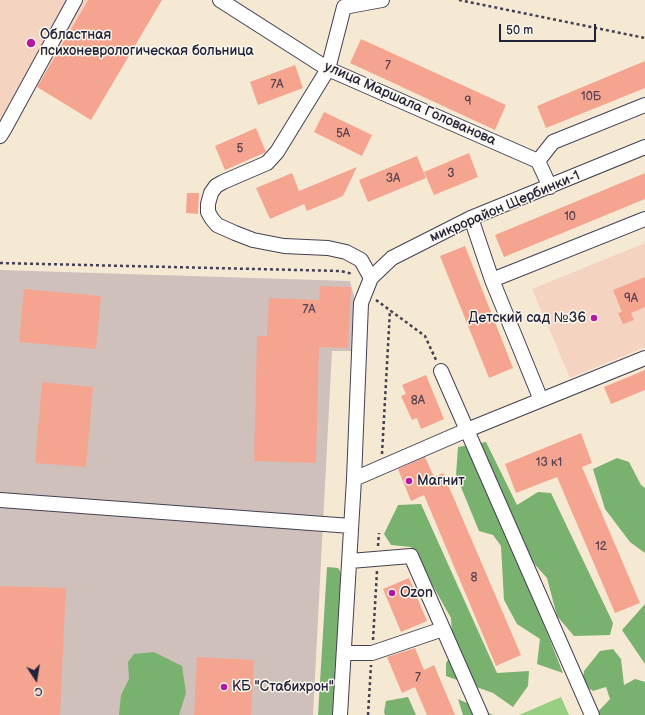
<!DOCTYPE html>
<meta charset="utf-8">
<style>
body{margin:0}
#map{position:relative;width:645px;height:715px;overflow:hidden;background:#f6e9d4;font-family:"Balsamiq Sans",sans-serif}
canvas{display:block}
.north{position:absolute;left:16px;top:659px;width:40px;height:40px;-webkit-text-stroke:3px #fbf7ec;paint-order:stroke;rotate:168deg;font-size:11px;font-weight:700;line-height:16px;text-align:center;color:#22223b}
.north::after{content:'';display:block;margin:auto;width:14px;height:18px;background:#22223b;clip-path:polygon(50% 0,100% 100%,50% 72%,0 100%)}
.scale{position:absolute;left:499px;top:24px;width:97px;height:18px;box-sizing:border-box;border:2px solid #22223b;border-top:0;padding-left:5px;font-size:12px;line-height:14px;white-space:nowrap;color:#22223b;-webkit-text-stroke:3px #fbf7ec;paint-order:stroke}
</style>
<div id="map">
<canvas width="645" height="715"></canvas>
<div class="north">С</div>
<div class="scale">50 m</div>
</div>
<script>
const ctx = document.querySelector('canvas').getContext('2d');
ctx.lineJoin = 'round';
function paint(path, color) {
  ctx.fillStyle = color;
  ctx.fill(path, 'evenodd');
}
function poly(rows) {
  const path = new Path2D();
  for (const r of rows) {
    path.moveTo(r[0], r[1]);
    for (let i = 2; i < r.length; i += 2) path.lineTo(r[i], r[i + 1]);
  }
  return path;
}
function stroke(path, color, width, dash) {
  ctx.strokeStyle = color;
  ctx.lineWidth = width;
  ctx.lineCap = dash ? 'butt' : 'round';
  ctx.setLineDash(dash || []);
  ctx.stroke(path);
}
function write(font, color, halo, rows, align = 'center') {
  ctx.font = font + ' "Balsamiq Sans",sans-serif';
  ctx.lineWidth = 3;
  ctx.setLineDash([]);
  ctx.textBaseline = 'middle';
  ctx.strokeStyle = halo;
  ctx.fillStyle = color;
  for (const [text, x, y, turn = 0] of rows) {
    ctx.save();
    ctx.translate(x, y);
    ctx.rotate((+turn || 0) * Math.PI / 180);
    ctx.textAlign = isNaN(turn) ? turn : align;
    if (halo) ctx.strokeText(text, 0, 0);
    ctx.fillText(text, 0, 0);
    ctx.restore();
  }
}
paint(poly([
 [0,0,88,0,0,147],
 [645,243,645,347,570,378,532,289]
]), '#f4d3c0');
paint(poly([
 [0,270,350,281,354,296,351,351,332,351,313,715,0,715]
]), '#d0c0bc');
paint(poly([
 [561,697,569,715,519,715]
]), '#97ce81');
paint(poly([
 [486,442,517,505,538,492,551,493,613,623,610,635,574,636,557,616,547,578,529,558,519,561,563,673,537,664,540,639,517,624,504,600,501,546,493,535,479,531,456,475,458,447],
 [617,458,629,462,641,485,645,488,645,553,630,542,605,509,593,469],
 [421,504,497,673,529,671,528,686,513,707,493,693,446,676,446,663,453,652,451,618,411,547,391,545,384,534,398,505],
 [327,567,338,568,343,576,335,715,318,715],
 [645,604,645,664,622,630],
 [613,649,621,659,624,685,635,679,645,682,645,715,595,715,610,699,606,687,593,691,582,684,584,671,600,651],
 [154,652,182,666,186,693,179,715,119,715,121,695,129,679,128,662,134,654],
 [408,697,416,715,385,715,384,712,386,701],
 [458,699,493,715,463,715]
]), '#79b16f');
paint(poly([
 [88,0,162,0,91,120,37,87],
 [361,39,506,105,495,130,350,63],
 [645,61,645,88,546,128,537,106],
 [295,65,303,88,258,105,250,82],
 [324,112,372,135,362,156,314,132],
 [256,128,266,152,225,170,215,146],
 [469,153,478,177,434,195,424,172],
 [417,156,426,178,368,202,359,180],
 [357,167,343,196,307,211,304,204,270,219,256,188,292,173,299,191],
 [645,173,645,199,504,257,495,235],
 [187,193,199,193,198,214,186,213],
 [465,246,513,368,489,378,440,256],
 [645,277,645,307,631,313,634,320,623,324,618,313,622,312,613,290],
 [320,286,351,287,348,348,319,347,316,463,254,461,257,336,267,336,269,298,319,300],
 [24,289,101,296,96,349,19,342],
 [645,370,645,390,611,404,604,387],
 [426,375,444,419,421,429,417,418,412,420,401,396,406,394,402,385],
 [42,382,93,387,86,467,35,463],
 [581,433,592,463,582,467,640,603,615,613,557,477,516,493,505,464],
 [425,457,434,477,443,473,521,655,496,666,424,495,411,501,398,469],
 [409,578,427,621,401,632,383,589],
 [0,586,66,588,60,715,0,715],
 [415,648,424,670,434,665,455,715,427,715,415,687,402,693,387,657],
 [197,657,254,660,251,715,194,715]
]), '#f5a48f');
const minor = poly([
 [220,0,328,69,538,161,550,187],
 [0,136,5,128,75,0],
 [538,161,553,142,645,105],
 [471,218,492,280,541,400],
 [371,278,361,260,346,252,328,248,284,246,253,240,235,233,217,225,212,219,208,212,208,204,211,193,216,186,223,182,267,163,277,152,328,69,344,7,382,0],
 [492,280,645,219],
 [441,371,592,715],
 [354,479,467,430,645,358],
 [0,500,351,526],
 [350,561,411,556,481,715],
 [344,653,372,653,443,629],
 [340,715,354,479,361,303,371,278,392,258,471,218,645,147]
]);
stroke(minor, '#424052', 16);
stroke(poly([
 [459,0,645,38],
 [0,263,341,271,353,274],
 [376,300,425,336,436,360],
 [382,454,390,310],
 [378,546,379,533],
 [373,640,377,571],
 [368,715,371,665]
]), '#424052', 2.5, [3, 3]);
stroke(minor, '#fff', 14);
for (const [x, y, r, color] of [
 [31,43,5,"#b5179e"],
 [594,318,4,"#b5179e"],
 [409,481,4,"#b5179e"],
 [392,593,4,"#b5179e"],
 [224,687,4,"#b5179e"]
]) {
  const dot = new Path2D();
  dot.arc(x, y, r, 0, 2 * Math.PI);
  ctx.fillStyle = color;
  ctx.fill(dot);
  stroke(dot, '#fbf7ec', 1.5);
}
write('12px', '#574250', null, [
 ["7",388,66],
 ["7А",277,85],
 ["10Б",591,97],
 ["9",468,102],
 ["5А",343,134],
 ["5",240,149],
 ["3",451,174],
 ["3А",393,179],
 ["10",570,217],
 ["9А",631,299],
 ["7А",309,310],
 ["8А",418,401],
 ["13 к1",549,463],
 ["12",601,547],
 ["8",474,578],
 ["7",418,678]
]);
write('14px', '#22223b', '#fbf7ec', [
 ["Областная",40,35],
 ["психоневрологическая больница",40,51],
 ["Детский сад №36",586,318,"right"],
 ["Магнит",417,481],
 ["Ozon",400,593],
 ["КБ \"Стабихрон\"",232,687]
], 'left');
write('14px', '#22223b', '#fbf7ec', [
 ["улица Маршала Голованова",410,104,24],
 ["микрорайон Щербинки-1",505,207,-23]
]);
</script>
